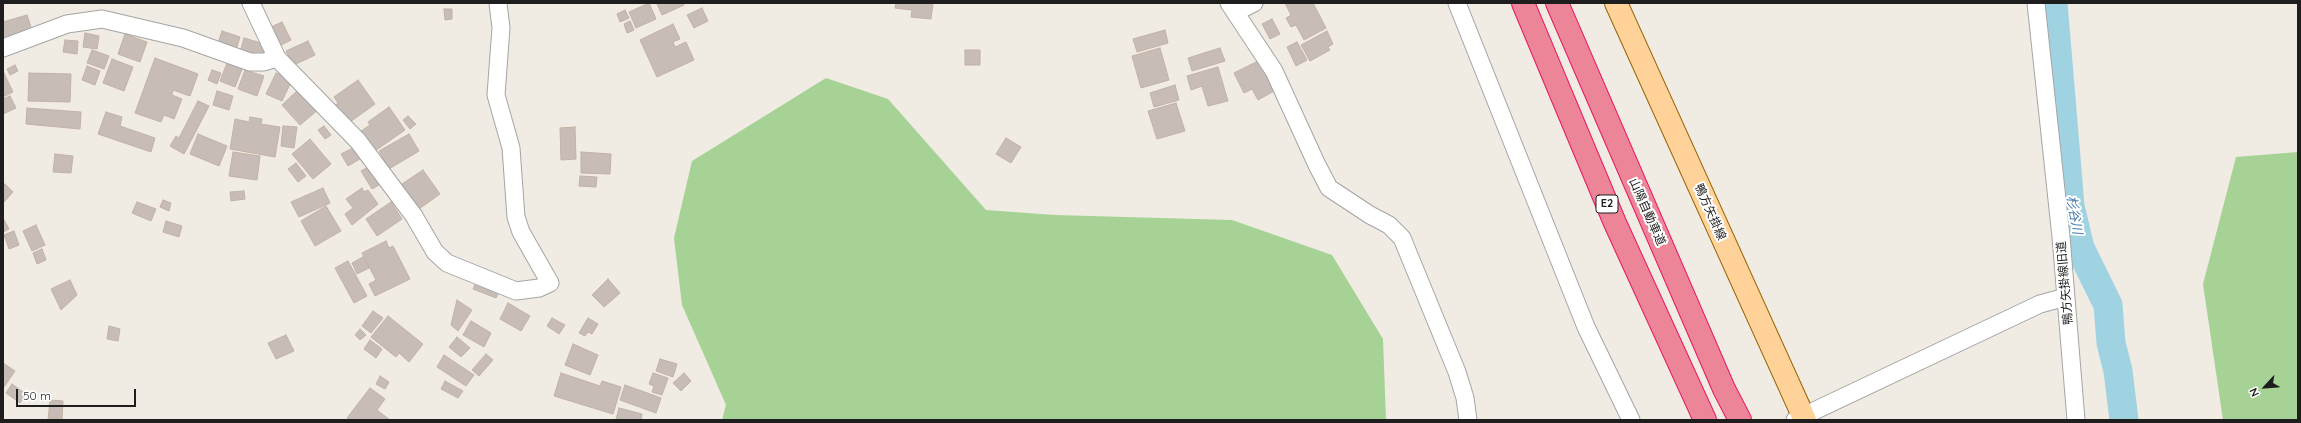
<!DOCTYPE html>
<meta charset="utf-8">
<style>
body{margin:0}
#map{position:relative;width:2301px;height:423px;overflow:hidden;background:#f0ebe3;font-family:Quicksand,sans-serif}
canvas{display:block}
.frame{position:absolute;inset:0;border:4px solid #1e1e1e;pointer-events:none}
.north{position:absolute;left:2245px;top:367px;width:40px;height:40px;-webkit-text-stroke:3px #fff;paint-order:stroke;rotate:244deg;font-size:11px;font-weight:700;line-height:16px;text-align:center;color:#1e1e1e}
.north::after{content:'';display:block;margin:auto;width:14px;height:18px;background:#1e1e1e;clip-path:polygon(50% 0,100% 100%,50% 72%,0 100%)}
.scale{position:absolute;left:16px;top:389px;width:120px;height:18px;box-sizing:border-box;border:2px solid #1e1e1e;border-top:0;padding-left:5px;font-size:12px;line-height:14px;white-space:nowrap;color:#1e1e1e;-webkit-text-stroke:3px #fff;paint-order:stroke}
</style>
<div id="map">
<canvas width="2301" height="423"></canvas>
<div class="frame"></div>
<div class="north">N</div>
<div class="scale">50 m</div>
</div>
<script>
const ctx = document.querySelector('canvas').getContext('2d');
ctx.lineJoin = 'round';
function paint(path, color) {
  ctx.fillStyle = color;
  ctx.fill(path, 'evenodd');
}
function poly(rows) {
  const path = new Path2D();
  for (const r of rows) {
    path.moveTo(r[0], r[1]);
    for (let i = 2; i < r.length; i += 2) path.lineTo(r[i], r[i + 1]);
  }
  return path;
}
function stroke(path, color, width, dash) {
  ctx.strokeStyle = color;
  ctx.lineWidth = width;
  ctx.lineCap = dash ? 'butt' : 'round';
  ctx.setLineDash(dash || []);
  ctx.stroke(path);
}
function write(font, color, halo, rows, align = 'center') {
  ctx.font = font + ' Quicksand,"Noto Sans JP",sans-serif';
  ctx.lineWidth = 4;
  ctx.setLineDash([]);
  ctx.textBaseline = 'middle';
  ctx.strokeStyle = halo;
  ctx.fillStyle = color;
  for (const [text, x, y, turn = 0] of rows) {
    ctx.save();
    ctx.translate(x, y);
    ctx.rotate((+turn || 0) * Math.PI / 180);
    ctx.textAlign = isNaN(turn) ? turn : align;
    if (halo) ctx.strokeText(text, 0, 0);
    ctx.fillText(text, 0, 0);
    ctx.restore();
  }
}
paint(poly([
 [826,78,888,99,986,210,1055,215,1232,220,1332,255,1383,339,1386,420,722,420,726,405,682,305,674,238,692,161],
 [2298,152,2298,420,2223,420,2203,284,2236,157]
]), '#a7d295');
stroke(poly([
 [2053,3,2070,206,2080,248,2108,305,2111,343,2118,371,2124,420]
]), '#a0d3e1', 29);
const building = poly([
 [649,3,656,19,636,28,629,12,649,3],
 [660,3,683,3,684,5,662,15,657,4,660,3],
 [896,3,933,3,931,19,911,17,912,10,895,8,896,3],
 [1285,3,1313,3,1326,28,1304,40,1296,25,1291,27,1286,18,1291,15,1285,3],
 [702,8,708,21,694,28,687,15,702,8],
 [444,9,452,9,452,19,445,20,444,9],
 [625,10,629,18,620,22,617,14,625,10],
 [27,15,33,33,3,39,3,22,27,15],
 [1272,19,1280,34,1270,39,1262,24,1272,19],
 [630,21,634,30,627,33,624,24,630,21],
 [282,22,291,40,279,46,271,27,282,22],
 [673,24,680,39,673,42,675,47,686,42,694,60,657,77,640,40,673,24],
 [1165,30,1168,43,1137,52,1133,39,1165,30],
 [222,31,240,37,236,50,218,43,222,31],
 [1327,31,1333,44,1328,47,1330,50,1310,61,1301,45,1327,31],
 [85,33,99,36,97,49,83,47,85,33],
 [125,34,147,42,140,62,118,54,125,34],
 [244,38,268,45,263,60,240,53,244,38],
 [65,40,78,41,77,54,63,52,65,40],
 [308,41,315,55,294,65,286,51,308,41],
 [1297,42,1307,60,1296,66,1287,47,1297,42],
 [1160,48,1169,80,1141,88,1132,56,1160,48],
 [1220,48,1225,61,1192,71,1188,58,1220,48],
 [92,50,109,56,104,69,87,63,92,50],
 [965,50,980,50,980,65,965,65,965,50],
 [155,58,198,74,190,96,173,90,172,95,182,99,174,119,164,115,161,122,135,113,155,58],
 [229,58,244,64,235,87,220,81,229,58],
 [112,59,133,67,124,91,103,83,112,59],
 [1258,61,1274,91,1258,100,1252,89,1244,93,1234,73,1258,61],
 [15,65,18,71,10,75,7,69,15,65],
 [87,66,100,71,95,85,82,80,87,66],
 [1218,67,1228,101,1208,106,1202,86,1191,90,1187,76,1218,67],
 [212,70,221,73,217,84,208,80,212,70],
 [245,70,264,76,257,96,238,89,245,70],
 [4,73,13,92,3,97,3,74,4,73],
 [29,73,71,74,70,102,28,101,29,73],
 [276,73,292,80,282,101,266,94,276,73],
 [358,80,375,104,346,125,333,107,338,103,334,97,358,80],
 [1175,85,1179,100,1154,107,1150,93,1175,85],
 [300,88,319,109,300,125,282,105,300,88],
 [217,91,233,96,229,110,213,105,217,91],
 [10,96,16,108,3,114,3,99,10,96],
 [198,101,209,106,184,154,170,146,176,136,179,138,198,101],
 [1176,103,1185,131,1157,139,1148,111,1176,103],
 [389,107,405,130,372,153,358,133,370,125,368,122,389,107],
 [27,108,81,112,80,129,26,124,27,108],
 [106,112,122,117,120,126,155,138,151,152,98,134,106,112],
 [408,116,416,124,410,129,403,120,408,116],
 [250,117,262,119,261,124,280,127,275,157,230,149,235,119,249,122,250,117],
 [283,126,297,127,294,148,281,146,283,126],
 [324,126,331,135,325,139,318,130,324,126],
 [575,127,576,159,561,160,560,128,575,127],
 [198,134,227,146,219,166,190,154,198,134],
 [409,134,419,151,389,169,379,151,409,134],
 [1006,138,1021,147,1011,163,996,154,1006,138],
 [310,139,331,164,313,179,292,154,310,139],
 [359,145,365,156,348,166,341,154,359,145],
 [233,152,260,156,257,180,229,176,233,152],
 [581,152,611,154,610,174,581,173,581,152],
 [55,154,73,156,71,173,53,172,55,154],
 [296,163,306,176,298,182,288,169,296,163],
 [373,164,384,182,372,189,361,171,373,164],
 [423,170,440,194,419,209,402,184,423,170],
 [580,176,597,177,596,187,579,186,580,176],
 [5,184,13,192,4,202,3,187,5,184],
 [323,188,330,203,299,217,291,202,323,188],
 [362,188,364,192,368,190,378,204,352,225,345,214,353,208,346,199,362,188],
 [244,191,245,199,231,201,230,192,244,191],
 [163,200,171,203,169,211,160,207,163,200],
 [137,202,156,209,151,221,132,213,137,202],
 [391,202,402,219,377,236,366,219,391,202],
 [326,206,341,231,315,246,301,221,326,206],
 [3,218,9,229,3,232,3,218],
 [166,221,182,226,179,237,163,232,166,221],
 [36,225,45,245,32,251,23,231,36,225],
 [14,231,19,245,9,249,4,235,14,231],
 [386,241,389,248,393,246,410,279,375,296,369,284,376,280,362,253,386,241],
 [42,249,46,260,37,264,33,253,42,249],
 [363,257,369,268,357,274,352,263,363,257],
 [348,261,367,296,354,303,335,268,348,261],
 [608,279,620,293,604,307,592,295,608,279],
 [70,280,77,295,61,310,51,289,70,280],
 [477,280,500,290,496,298,473,289,477,280],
 [457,300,472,310,458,331,451,325,457,300],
 [508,303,530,316,521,331,500,319,508,303],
 [373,311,383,318,371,333,362,326,373,311],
 [388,316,423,344,409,362,399,353,396,357,371,337,388,316],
 [552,318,565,325,559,334,547,326,552,318],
 [588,318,598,324,592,334,588,332,585,336,579,333,588,318],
 [471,321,491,333,484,347,463,335,471,321],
 [109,326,120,329,118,341,107,339,109,326],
 [360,329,366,335,360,340,355,335,360,329],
 [286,335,294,351,276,359,268,343,286,335],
 [457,337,470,348,461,357,449,347,457,337],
 [370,340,382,349,376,358,364,349,370,340],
 [573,344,598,355,590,375,565,365,573,344],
 [486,354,493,360,479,376,472,370,486,354],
 [444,355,474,375,466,386,437,367,444,355],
 [660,359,677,364,673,377,656,371,660,359],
 [3,363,15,371,4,387,3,387,3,363],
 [561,373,600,386,602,381,621,387,613,414,554,396,561,373],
 [653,373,668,378,662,395,652,392,654,386,649,384,653,373],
 [684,373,691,381,681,391,673,383,684,373],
 [380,376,389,382,385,389,376,384,380,376],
 [445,381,463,391,458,398,441,389,445,381],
 [12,384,26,394,20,403,6,393,12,384],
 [625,385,661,398,656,413,620,400,625,385],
 [370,388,385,399,377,410,390,420,350,420,347,418,370,388],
 [50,400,63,401,62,420,48,420,50,400],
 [619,408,642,414,641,420,616,419,619,408]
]);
paint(building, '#c8bdb6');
stroke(building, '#c2b1a4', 1);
const minor = poly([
 [251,3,277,58,358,141,414,216,435,252,447,263,516,291,539,288,550,283,521,232,516,217,511,148,496,95,501,28,498,3],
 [1229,3,1274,71,1317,165,1329,188,1370,215,1389,225,1402,238,1457,372,1465,398,1468,420],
 [1457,3,1586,327,1631,420],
 [2036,3,2061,237,2076,420],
 [1236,12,1254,3],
 [3,48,67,24,102,19,183,38,250,62,264,62,277,58],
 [1795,420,2040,304,2066,297]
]);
const major = poly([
 [1616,3,1805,420]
]);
const highway = poly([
 [1523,3,1615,223,1705,420],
 [1557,3,1724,389,1740,420]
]);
stroke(minor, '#a5a5a5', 19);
stroke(major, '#986400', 24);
stroke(highway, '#e71761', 24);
stroke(minor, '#fff', 17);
stroke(major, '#ffd299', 22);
stroke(highway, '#ed8599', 22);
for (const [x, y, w] of [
 [1607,204,22]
]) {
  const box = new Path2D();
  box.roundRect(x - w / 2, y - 9, w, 18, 3);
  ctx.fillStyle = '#fff';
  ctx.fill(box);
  stroke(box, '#1e1e1e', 1);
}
write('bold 11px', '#1e1e1e', null, [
 ["E2",1607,204]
]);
write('12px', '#1e1e1e', '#fff', [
 ["山陽自動車道",1647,212,66],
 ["鴨方矢掛線",1710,212,66],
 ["鴨方矢掛線旧道",2065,283,-95]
]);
write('italic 13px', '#4078ad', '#fff', [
 ["杉谷川",2074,215,80]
]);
</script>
